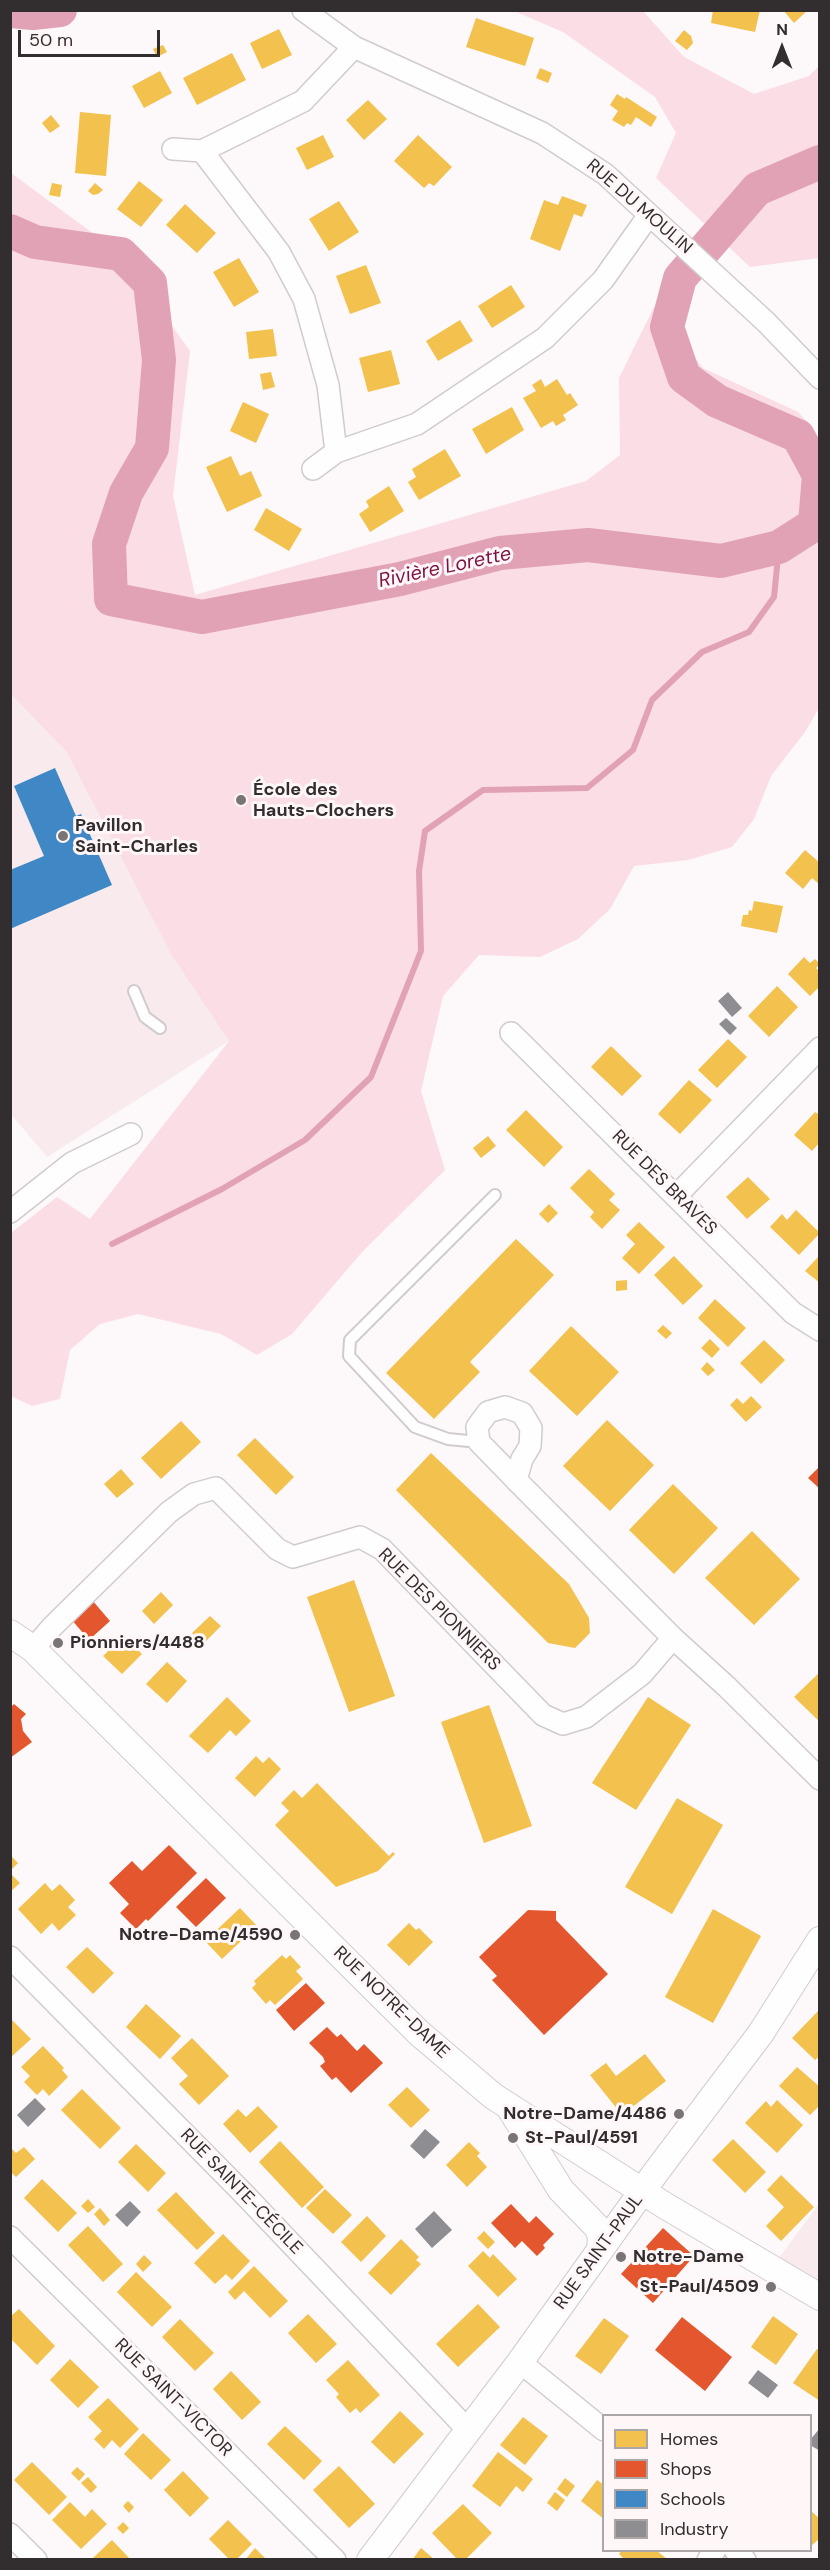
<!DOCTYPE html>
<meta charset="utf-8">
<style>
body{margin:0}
#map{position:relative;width:830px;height:2570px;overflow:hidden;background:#fdf8f9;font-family:"DM Sans",sans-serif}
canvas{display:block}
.frame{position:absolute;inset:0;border:12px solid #322d2e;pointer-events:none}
.legend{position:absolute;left:602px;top:2414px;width:210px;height:138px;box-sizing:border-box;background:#fff6f8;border:2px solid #ada6a7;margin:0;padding:8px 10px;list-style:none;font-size:18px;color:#322d2e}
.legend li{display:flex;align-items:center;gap:12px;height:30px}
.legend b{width:30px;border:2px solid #ada6a7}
.north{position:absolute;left:752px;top:18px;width:60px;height:60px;-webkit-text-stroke:4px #fff6f8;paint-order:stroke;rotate:0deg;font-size:16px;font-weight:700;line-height:24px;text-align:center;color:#322d2e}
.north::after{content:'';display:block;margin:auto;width:21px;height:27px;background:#322d2e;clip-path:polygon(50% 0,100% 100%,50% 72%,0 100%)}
.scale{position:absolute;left:18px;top:30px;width:142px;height:27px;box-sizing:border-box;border:3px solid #322d2e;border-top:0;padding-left:8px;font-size:18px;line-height:21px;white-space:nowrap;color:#322d2e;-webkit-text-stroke:4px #fff6f8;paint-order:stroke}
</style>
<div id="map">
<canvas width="830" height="2570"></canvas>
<div class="frame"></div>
<ul class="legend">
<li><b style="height:16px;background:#f2c14e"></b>Homes</li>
<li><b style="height:16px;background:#e4572e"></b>Shops</li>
<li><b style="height:16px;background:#3f88c5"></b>Schools</li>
<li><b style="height:16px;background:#8d8d92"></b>Industry</li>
</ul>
<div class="north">N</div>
<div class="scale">50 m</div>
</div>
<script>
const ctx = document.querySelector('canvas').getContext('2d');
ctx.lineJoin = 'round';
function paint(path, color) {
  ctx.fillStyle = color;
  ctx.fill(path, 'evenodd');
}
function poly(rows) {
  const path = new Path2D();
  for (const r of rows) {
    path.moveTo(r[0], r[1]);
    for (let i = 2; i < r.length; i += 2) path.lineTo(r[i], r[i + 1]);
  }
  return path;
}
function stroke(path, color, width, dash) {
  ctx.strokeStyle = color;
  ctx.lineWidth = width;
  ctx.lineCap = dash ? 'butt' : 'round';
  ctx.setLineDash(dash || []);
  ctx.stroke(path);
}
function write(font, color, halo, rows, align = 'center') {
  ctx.font = font + ' "DM Sans",sans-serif';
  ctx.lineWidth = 6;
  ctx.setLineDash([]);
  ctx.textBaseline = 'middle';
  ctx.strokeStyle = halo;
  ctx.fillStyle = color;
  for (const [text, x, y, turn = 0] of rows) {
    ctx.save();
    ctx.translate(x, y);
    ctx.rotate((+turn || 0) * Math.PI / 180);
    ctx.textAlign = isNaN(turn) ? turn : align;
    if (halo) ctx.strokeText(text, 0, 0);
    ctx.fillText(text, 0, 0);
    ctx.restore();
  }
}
paint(poly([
 [10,563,229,1041,47,1157,11,1114],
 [819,2204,819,2300,770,2270]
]), '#f8eaed');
paint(poly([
 [514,11,643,11,684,57,754,94,809,76,819,66,819,258,750,267,656,178,676,133,655,97,563,32],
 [11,173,121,254,190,351,173,496,195,595,586,481,620,455,619,378,654,307,703,368,798,412,811,426,820,489,819,708,805,732,771,776,754,819,732,847,688,860,634,866,610,909,578,939,540,957,479,955,443,996,421,1091,445,1170,363,1251,292,1334,257,1355,221,1334,138,1314,100,1324,70,1350,60,1399,32,1406,11,1396,11,1233,57,1197,90,1219,229,1041,171,954,67,752,11,694]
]), '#fbdde6');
paint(poly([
 [713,10,760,10,755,32,711,23],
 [783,10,808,10,794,23],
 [28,16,39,19,37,29,26,27],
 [476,18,534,38,525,66,466,47],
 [279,29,292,55,262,69,250,43],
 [684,30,691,36,693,43,687,50,675,41],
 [163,45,167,52,157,57,153,49],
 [232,53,246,80,197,105,183,78],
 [540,68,552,73,548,83,536,78],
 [160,71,172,93,144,108,132,86],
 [617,94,625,99,626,97,657,117,651,127,636,117,631,125,627,123,624,127,612,120,618,111,610,105],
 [368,100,387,119,364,140,346,120],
 [80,112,111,115,106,176,75,173],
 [51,115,60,126,50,133,42,123],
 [323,135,334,157,307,170,296,148],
 [418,135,452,167,434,186,429,183,424,188,394,161],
 [139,181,163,200,141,227,117,209],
 [52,183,62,185,60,197,49,195],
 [95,183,103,190,98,194,93,195,88,191],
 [562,196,587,205,582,217,574,214,560,251,530,239,544,200,558,205],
 [339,201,359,232,329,251,309,219],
 [185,204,216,233,197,253,166,225],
 [239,258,259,292,234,307,213,272],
 [366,265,381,303,350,314,336,276],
 [511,285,525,307,492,328,478,306],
 [460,320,473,341,438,361,426,341],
 [273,329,277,356,249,359,246,332],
 [391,350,400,384,368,392,359,358],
 [271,372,275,387,263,390,260,374],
 [541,379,545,387,557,379,567,395,570,393,578,405,563,415,566,420,556,426,553,421,541,428,523,398,536,391,532,385],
 [243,402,269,414,256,443,230,431],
 [512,407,524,430,486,454,472,429],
 [445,449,461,476,419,500,408,482,416,477,412,469],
 [231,456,240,476,251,471,262,496,227,512,206,467],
 [389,486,404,511,370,532,359,514,369,507,366,501],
 [266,508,302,529,289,551,254,530],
 [805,850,820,863,820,885,812,878,803,889,785,873],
 [754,901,783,906,777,933,741,926,743,915,748,915,749,910,752,911],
 [804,957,810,963,815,959,820,964,816,968,820,972,820,986,810,996,788,974],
 [777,986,798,1007,769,1037,748,1016],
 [728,1039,747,1057,717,1088,698,1070],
 [611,1046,642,1076,622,1096,591,1067],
 [689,1080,712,1100,680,1134,658,1114],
 [526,1110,563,1147,544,1167,506,1130],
 [815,1112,820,1115,820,1142,812,1151,794,1135],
 [488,1136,496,1146,481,1158,473,1148],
 [589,1169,615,1194,609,1200,620,1210,602,1229,590,1217,594,1212,570,1188],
 [748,1177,770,1199,747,1219,726,1197],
 [549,1204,558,1213,548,1223,539,1214],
 [796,1210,820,1233,799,1255,770,1227,782,1214,787,1220],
 [639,1222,665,1247,639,1274,622,1258,635,1244,626,1235],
 [516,1239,554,1275,470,1362,480,1372,434,1419,386,1373],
 [820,1255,820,1283,805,1271],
 [674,1256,703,1286,683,1305,654,1275],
 [627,1280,627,1290,616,1291,616,1281],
 [715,1299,746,1328,728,1347,698,1318],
 [663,1325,672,1333,666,1339,657,1331],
 [571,1326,619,1372,577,1416,529,1371],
 [710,1339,720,1349,712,1358,701,1348],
 [764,1340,785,1360,761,1384,740,1363],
 [707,1362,715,1370,708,1376,701,1369],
 [751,1396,762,1407,746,1422,730,1405,737,1398,743,1404],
 [607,1420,654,1465,610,1511,563,1466],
 [181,1421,201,1442,161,1479,141,1458],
 [255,1438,294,1477,276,1495,237,1455],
 [431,1453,569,1584,589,1618,590,1633,575,1648,548,1643,396,1490],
 [121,1469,134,1484,117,1498,104,1484],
 [673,1484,718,1528,674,1574,629,1530],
 [752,1531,800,1579,754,1625,705,1578],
 [354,1580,395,1696,349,1712,307,1597],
 [161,1592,173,1605,154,1624,142,1611],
 [210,1616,221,1626,203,1644,192,1633],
 [124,1636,142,1654,122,1674,103,1656],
 [167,1662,187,1681,167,1703,146,1684],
 [820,1672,820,1722,794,1697],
 [227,1697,251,1721,236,1736,230,1730,208,1753,189,1736],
 [648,1697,691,1725,636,1810,592,1783],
 [489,1705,532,1826,484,1843,441,1722],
 [256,1756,263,1763,269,1757,281,1769,255,1797,235,1778],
 [317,1783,389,1856,393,1852,395,1854,378,1871,336,1887,275,1825,289,1811,281,1803,294,1790,302,1798],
 [677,1798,723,1825,672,1914,625,1887],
 [10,1855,18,1863,10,1871],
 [10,1873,20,1883,10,1892],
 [45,1883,52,1891,60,1884,75,1900,68,1907,76,1915,59,1931,52,1923,41,1934,18,1909],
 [240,1908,257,1926,222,1959,205,1941],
 [713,1909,761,1936,713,2023,665,1997],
 [409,1923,416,1930,419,1928,433,1942,409,1966,387,1945],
 [87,1947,114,1973,93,1994,66,1967],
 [282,1955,286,1959,290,1955,301,1967,296,1971,303,1979,275,2005,270,2000,266,2004,252,1988,256,1984,254,1981],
 [146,2004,181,2036,160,2059,126,2027],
 [820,2009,820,2056,815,2060,792,2038],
 [10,2018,31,2039,10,2058],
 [192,2038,229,2076,199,2105,179,2084,188,2076,171,2058],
 [43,2046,64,2068,62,2070,68,2077,49,2096,43,2089,37,2095,24,2082,30,2076,21,2067],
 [645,2054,666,2081,622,2115,590,2075,606,2063,616,2076],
 [797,2067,820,2087,820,2105,810,2115,779,2086],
 [407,2087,430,2110,411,2128,388,2105],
 [82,2089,121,2128,100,2149,61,2110],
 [777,2100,803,2125,777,2153,745,2123,766,2101,771,2107],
 [258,2106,278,2127,250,2153,223,2124,238,2109,246,2117],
 [733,2139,766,2172,745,2193,712,2160],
 [280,2141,324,2187,302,2208,259,2162],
 [469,2142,480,2153,477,2156,487,2167,467,2187,446,2165],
 [136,2144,166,2173,148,2192,118,2162],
 [10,2147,16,2153,24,2147,35,2159,16,2177,10,2171],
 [781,2175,814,2207,781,2241,766,2226,784,2207,767,2190],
 [42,2179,77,2213,58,2232,24,2198],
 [325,2189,352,2215,333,2234,306,2208],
 [176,2192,215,2233,197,2250,157,2210],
 [88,2199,95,2207,88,2213,81,2206],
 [100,2208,110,2220,104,2226,94,2214],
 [367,2216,386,2236,361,2262,341,2242],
 [88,2226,123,2264,103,2282,68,2245],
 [484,2231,495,2242,488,2249,477,2238],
 [223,2234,250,2261,232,2280,226,2274,215,2284,194,2263],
 [401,2239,419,2257,416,2260,421,2264,391,2295,368,2273],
 [483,2251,490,2258,493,2254,517,2279,498,2297,468,2266],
 [144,2255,152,2263,143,2272,136,2264],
 [254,2266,288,2301,270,2318,244,2291,235,2300,228,2292],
 [136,2272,172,2307,152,2327,117,2292],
 [478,2304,500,2327,458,2367,436,2344],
 [19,2309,55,2346,37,2365,10,2338,10,2317],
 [308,2314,337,2344,316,2363,288,2333],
 [773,2316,798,2334,776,2365,751,2347],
 [604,2318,629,2336,601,2374,575,2356],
 [180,2319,214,2353,195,2371,162,2337],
 [817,2349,820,2351,820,2401,793,2383],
 [70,2359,99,2387,78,2408,50,2380],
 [348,2360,380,2395,360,2413,356,2408,350,2413,336,2397,339,2394,326,2380],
 [231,2371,261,2402,242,2420,213,2389],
 [108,2398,139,2429,120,2448,112,2440,104,2449,94,2439,102,2431,88,2417],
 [400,2411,424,2434,394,2464,371,2442],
 [523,2417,548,2436,525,2465,500,2445],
 [285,2426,322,2461,304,2480,267,2444],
 [143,2433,171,2460,151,2480,124,2454],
 [498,2452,533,2479,523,2492,516,2486,500,2507,472,2486],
 [32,2462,67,2497,49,2515,14,2480],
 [339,2466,375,2504,349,2528,313,2490],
 [77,2467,85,2474,79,2481,71,2473],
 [183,2471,209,2498,190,2517,164,2490],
 [88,2477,97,2487,91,2493,81,2483],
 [565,2478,575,2486,567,2497,557,2489],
 [597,2480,604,2485,604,2519,581,2501],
 [555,2492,565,2500,557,2511,547,2503],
 [128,2501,134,2507,129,2513,123,2506],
 [70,2502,85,2517,92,2509,107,2524,81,2549,52,2520],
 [463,2504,492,2533,465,2560,458,2560,432,2533],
 [810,2510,820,2519,820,2538,810,2547],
 [228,2520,252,2544,236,2560,230,2560,209,2539],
 [123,2522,129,2528,123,2534,117,2528],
 [112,2540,131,2560,95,2560,93,2558],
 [255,2548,267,2560,245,2560],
 [421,2548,435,2560,412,2560],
 [622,2550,656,2550,668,2560,625,2560,619,2554]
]), '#f2c14e');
paint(poly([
 [820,1466,820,1489,808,1478],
 [92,1600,110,1621,89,1640,71,1619],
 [14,1704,26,1714,21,1719,23,1731,32,1742,10,1758,10,1708],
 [169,1845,197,1873,148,1921,146,1919,136,1929,120,1913,129,1904,109,1883,132,1861,142,1871],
 [206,1878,226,1898,196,1927,176,1907],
 [528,1910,556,1911,556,1920,608,1974,544,2035,492,1980,497,1976,479,1957],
 [306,1983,325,2003,294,2031,276,2010],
 [327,2027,337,2037,341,2034,357,2051,364,2044,383,2063,351,2093,336,2077,332,2080,320,2066,325,2062,323,2057,309,2043],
 [511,2204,529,2223,536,2216,554,2234,543,2245,545,2248,537,2256,522,2241,515,2248,491,2223],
 [663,2228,694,2256,653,2303,621,2274],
 [682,2317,732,2357,705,2391,655,2350]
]), '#e4572e');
paint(poly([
 [55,768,76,816,81,814,112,885,10,929,10,870,44,856,14,786]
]), '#3f88c5');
paint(poly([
 [728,992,742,1008,732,1017,718,1001],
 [726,1018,737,1028,730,1035,719,1024],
 [35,2098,46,2109,28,2127,17,2115],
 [425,2129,440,2142,424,2159,410,2146],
 [130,2201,141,2212,127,2227,115,2215],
 [434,2211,452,2230,432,2248,415,2229],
 [758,2370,778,2385,768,2398,748,2383],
 [820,2428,820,2451,810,2445,810,2440]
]), '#8d8d92');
stroke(poly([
 [112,1244,222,1189,305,1140,371,1077,421,951,419,871,425,831,483,790,587,788,633,750,652,700,702,652,749,632,774,597,779,547]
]), '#e1a2b6', 6);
stroke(poly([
 [10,11,33,13,60,10],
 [10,231,35,242,121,254,150,283,159,360,152,448,126,493,109,544,111,599,202,617,400,579,500,553,588,545,721,561,779,547,815,524,819,475,798,436,717,401,684,377,667,327,680,278,757,189,820,162]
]), '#e1a2b6', 34);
const service = poly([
 [134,991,145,1017,160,1028],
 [479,1442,448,1439,415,1427,349,1356,350,1340,495,1195]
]);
const minor = poly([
 [303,10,354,47,542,133,605,174,766,322,820,378],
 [173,149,202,151,303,101,354,47],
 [202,151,279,252,304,299,328,385,336,452],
 [313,469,336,452,417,424,545,338,603,280,649,215],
 [511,1033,793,1313,820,1330],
 [677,1195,820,1048],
 [10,1212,72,1163,131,1134],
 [505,1407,522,1413,531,1428,530,1446,522,1459,516,1480,479,1442,477,1427,488,1412,505,1407],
 [516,1480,673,1638],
 [33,1649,52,1627,169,1512,194,1494,216,1488,277,1549,293,1557,360,1537,382,1549,543,1715,563,1724,586,1717,642,1674,673,1638,727,1687,820,1779],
 [10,1957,244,2194,468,2430],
 [10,2237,335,2560],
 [520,2362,604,2430],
 [10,2534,36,2560],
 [735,2550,745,2560],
 [708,2560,715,2550]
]);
const tertiary = poly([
 [10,1633,33,1649,419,2033,493,2096,664,2205,820,2297],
 [511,2110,561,2190,597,2227,601,2236,600,2250],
 [370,2560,520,2362,656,2172,761,2033,820,1940]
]);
stroke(service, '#d0cccd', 14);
stroke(minor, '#d0cccd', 24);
stroke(tertiary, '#d0cccd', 28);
stroke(service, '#fffefe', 10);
stroke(minor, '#fffefe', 21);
stroke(tertiary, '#fffefe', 26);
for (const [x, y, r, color] of [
 [241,800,6,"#797475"],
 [63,836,6,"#797475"],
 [58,1643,6,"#797475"],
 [295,1935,6,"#797475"],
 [679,2114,6,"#797475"],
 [513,2138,6,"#797475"],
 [621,2257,6,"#797475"],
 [771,2287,6,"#797475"]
]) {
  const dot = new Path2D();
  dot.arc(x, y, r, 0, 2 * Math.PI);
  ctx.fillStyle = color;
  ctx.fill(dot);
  stroke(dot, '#fff6f8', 2);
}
write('18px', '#322d2e', '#fff6f8', [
 ["RUE DU MOULIN",639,207,41],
 ["RUE DES BRAVES",664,1183,45],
 ["RUE DES PIONNIERS",439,1610,45],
 ["RUE NOTRE-DAME",391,2003,44],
 ["RUE SAINTE-CÉCILE",241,2192,46],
 ["RUE SAINT-PAUL",599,2252,-54],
 ["RUE SAINT-VICTOR",173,2398,45]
]);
write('bold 18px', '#322d2e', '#fff6f8', [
 ["École des",253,790],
 ["Hauts-Clochers",253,811],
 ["Pavillon",75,826],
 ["Saint-Charles",75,847],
 ["Pionniers/4488",70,1643],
 ["Notre-Dame/4590",283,1935,"right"],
 ["Notre-Dame/4486",667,2114,"right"],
 ["St-Paul/4591",525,2138],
 ["Notre-Dame",633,2257],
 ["St-Paul/4509",759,2287,"right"]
], 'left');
write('italic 20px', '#7c1243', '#fff6f8', [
 ["Rivière Lorette",445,568,-12]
]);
</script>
